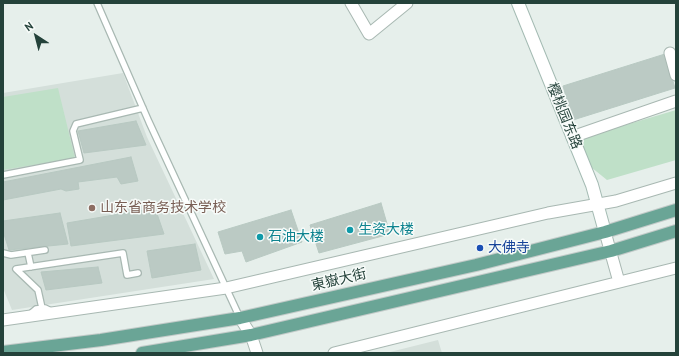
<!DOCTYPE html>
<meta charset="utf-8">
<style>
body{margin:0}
#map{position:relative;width:679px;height:356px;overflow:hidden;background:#e6efeb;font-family:"PT Sans",sans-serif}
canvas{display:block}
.frame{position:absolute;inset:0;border:4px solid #24423a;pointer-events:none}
.north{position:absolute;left:16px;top:16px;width:40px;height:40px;-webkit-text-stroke:3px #f7fbf9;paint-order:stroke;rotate:324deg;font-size:11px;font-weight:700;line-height:16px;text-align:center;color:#24423a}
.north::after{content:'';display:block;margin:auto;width:14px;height:18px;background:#24423a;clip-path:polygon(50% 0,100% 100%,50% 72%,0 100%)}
</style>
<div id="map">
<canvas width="679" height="356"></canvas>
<div class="frame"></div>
<div class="north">N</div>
</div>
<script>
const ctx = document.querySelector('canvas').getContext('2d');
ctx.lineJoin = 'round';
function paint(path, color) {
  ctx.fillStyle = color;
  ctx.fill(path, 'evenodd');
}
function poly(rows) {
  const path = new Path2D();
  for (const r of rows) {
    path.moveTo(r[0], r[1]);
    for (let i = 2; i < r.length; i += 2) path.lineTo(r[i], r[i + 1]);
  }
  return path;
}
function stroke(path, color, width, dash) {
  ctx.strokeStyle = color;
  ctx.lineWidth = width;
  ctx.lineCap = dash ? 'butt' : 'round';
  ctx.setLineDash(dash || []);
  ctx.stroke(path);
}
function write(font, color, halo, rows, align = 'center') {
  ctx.font = font + ' "PT Sans","Noto Sans SC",sans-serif';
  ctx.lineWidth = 3;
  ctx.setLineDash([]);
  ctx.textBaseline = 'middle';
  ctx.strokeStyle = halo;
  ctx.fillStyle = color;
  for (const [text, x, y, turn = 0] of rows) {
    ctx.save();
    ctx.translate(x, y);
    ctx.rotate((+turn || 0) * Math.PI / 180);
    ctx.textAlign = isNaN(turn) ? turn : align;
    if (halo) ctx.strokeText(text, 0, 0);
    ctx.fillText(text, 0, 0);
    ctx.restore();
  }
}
paint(poly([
 [123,73,147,137,214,279,12,310,3,288,3,93],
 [438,340,442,353,386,353]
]), '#d4dfda');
paint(poly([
 [58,88,75,158,3,170,3,97],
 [676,110,676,160,607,180,586,163,578,139]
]), '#bfe0c8');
const building = poly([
 [665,54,675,88,573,120,563,86,665,54],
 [136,121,146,145,84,153,78,131,136,121],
 [131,157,138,181,121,184,117,177,78,182,79,189,66,191,61,189,3,200,3,182,131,157],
 [381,203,390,234,319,253,310,225,381,203],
 [155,208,164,234,71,246,67,223,155,208],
 [291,210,302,242,246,262,242,251,225,254,218,232,291,210],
 [60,213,68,244,9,250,3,231,3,221,60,213],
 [195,244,201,270,152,278,147,251,195,244],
 [98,267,102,283,46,290,41,272,98,267]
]);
paint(building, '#bbcac4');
stroke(building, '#b8c9c2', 1);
const lane = poly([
 [97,3,149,122,240,318],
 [3,175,80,160,73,131,76,124,143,108],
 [3,253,11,255,45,250],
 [28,253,31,267],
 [42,308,38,290,16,269,123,253,127,275,138,273],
 [29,315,36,309,45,308,53,312]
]);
const street = poly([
 [351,3,369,34,407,3],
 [670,53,676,75],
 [572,137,676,101],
 [605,232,619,282],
 [240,318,251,335,257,353],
 [3,320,226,288,548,213,616,201,676,183],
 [334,353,676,268]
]);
const secondary = poly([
 [518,3,592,185,605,232]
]);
const primary = poly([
 [3,352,101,340,240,318,476,265,605,232,676,210],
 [142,353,251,335,611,251,676,231]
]);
stroke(lane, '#a8b8b2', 8);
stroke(street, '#a8b8b2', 13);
stroke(secondary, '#a4bbb3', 14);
stroke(primary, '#c2cac8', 14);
stroke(lane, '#fff', 5.5);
stroke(street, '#fff', 11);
stroke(secondary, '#fff', 12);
stroke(primary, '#6aa596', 12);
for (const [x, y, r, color] of [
 [92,208,4,"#8d6e63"],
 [350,230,4,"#0f9aa8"],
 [260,237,4,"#0f9aa8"],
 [480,248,4,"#1a4fb4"]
]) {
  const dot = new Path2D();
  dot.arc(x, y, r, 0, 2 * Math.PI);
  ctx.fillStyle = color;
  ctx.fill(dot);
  stroke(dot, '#f7fbf9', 1.5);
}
write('14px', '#24423a', '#f7fbf9', [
 ["樱桃园东路",564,116,68],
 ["東嶽大街",339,280,-13]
]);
write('14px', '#785e54', '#f7fbf9', [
 ["山东省商务技术学校",100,208]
], 'left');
write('14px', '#0d838f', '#f7fbf9', [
 ["生资大楼",358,230],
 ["石油大楼",268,237]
], 'left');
write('14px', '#164399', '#f7fbf9', [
 ["大佛寺",488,248]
], 'left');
</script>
